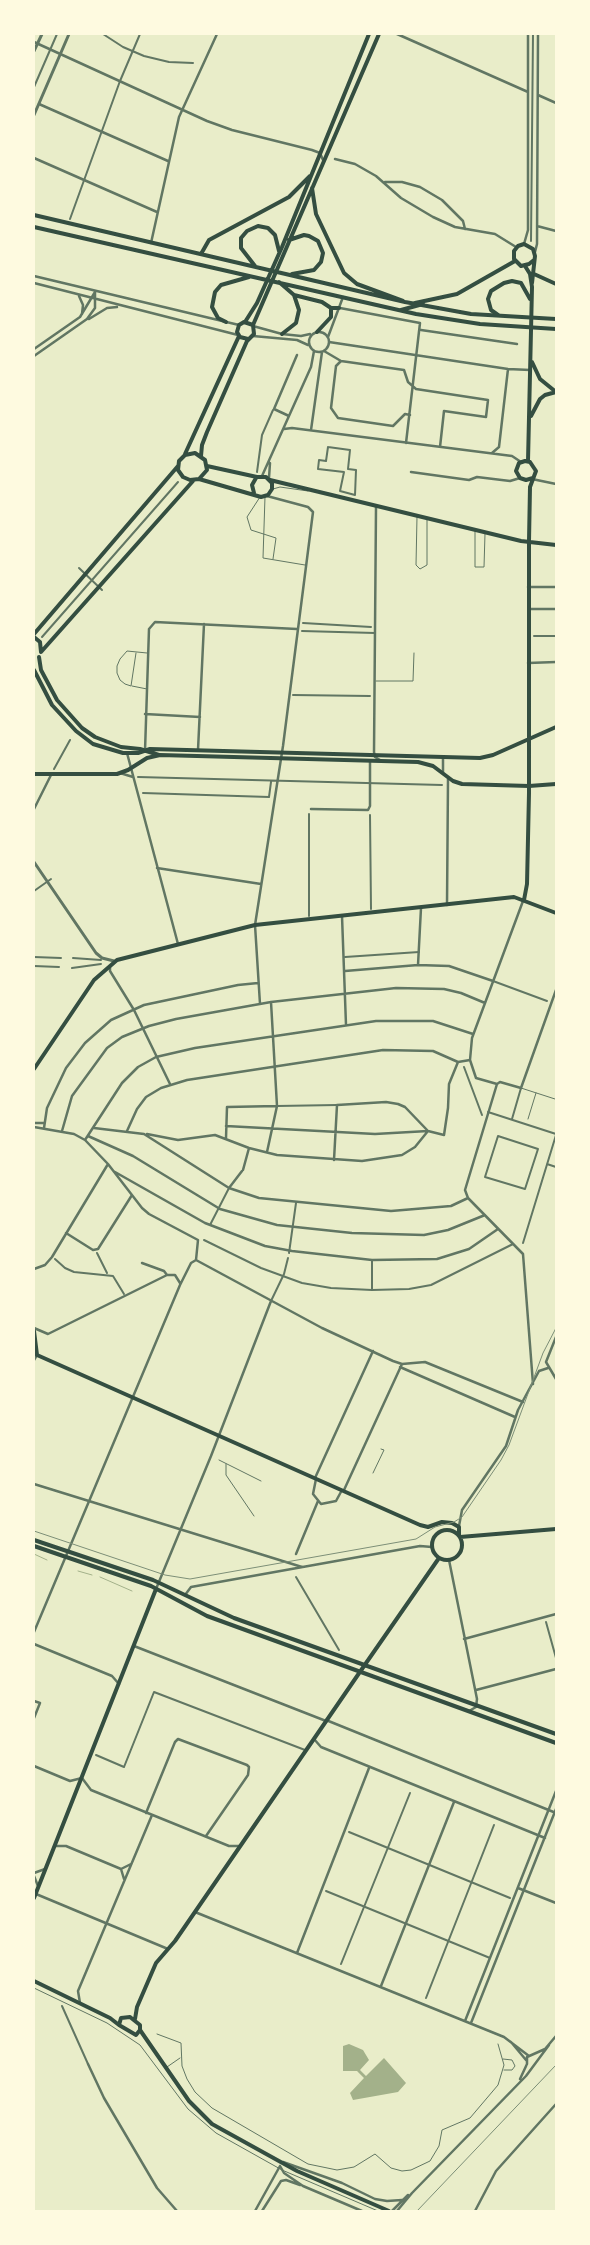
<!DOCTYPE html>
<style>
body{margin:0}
#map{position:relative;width:590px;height:2245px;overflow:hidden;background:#e9edc9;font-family:Figtree,sans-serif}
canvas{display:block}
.frame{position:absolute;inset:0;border:35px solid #fefae0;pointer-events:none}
</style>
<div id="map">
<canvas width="590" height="2245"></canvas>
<div class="frame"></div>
</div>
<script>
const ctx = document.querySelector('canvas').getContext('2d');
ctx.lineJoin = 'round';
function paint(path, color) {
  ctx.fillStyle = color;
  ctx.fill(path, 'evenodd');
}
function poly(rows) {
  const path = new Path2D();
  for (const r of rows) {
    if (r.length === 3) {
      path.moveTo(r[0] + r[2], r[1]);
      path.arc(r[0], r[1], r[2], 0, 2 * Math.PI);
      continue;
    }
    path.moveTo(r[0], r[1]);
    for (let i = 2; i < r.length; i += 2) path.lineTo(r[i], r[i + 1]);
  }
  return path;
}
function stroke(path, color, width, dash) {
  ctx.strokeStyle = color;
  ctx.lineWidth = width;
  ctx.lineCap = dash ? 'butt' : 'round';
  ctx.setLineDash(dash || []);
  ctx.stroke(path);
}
paint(poly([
 [349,2044,363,2050,369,2060,360,2070,366,2076,384,2058,406,2083,398,2092,353,2100,350,2093,364,2078,357,2071,343,2071,343,2046]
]), '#a3b18a');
stroke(poly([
 [34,1554,47,1560],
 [78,1571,92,1575],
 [100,1577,132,1591]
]), '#a3b18a', 1);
stroke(poly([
 [273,489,280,487,308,491],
 [260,497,247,517,251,530,276,538,273,559],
 [265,497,263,558,305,565],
 [417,517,416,565,420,569,427,565,427,520],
 [475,531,475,567,484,567,485,534],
 [136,653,131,686,125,684,120,680,117,673,117,666,120,659,127,651,147,653],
 [376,681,413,681,414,653],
 [132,686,147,689],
 [521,1088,555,1099],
 [528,1119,536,1093],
 [219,1460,261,1481],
 [226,1464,226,1475,254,1516],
 [373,1473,384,1450,381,1449],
 [34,1988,107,2023,140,2045,188,2109,216,2133,282,2170,378,2211],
 [157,2034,181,2043,182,2066,187,2079,195,2092,212,2108,308,2164,337,2170,354,2167,375,2154,391,2168,402,2171,411,2170,430,2161,439,2146,442,2130,470,2118,498,2085,504,2065,498,2044],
 [503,2059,512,2060,515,2066,512,2070,504,2070],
 [167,2067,180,2058]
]), '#617663', 1);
stroke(poly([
 [103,34,123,47,144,56,169,62,193,63],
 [34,87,57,34],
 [70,219,120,81,140,34],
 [531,241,533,34],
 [328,447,350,450,348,469,356,470,355,495,340,491,344,472,318,469,319,460,326,461,328,447],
 [257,472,262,435,273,410],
 [79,568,102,590],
 [303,623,371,627],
 [302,631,375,633],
 [534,636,556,636],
 [42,637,178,482],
 [293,695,370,696],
 [54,769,70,740],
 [138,777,442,785],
 [143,793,269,797,271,782],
 [309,814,309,916],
 [370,815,371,909],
 [34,891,51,879],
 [34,957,61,958],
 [345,957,419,952],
 [73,958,101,960],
 [34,966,59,967],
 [72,968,101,964],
 [493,981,547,1001],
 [464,1067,482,1115],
 [277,1106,337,1105],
 [488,1112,556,1134],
 [512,1119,521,1088],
 [498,1136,538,1149,525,1189,485,1177,498,1136],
 [547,1164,556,1167],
 [210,1225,229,1188],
 [204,1240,261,1268,302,1283,331,1288,372,1290,409,1289,431,1285,513,1244],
 [523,1243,556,1135],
 [97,1253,107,1273],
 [289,1253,296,1203],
 [55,1259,65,1268,74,1272,113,1276,124,1294],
 [372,1260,372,1290],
 [271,1301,284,1274,288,1258],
 [296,1577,339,1650],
 [546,1622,556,1658],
 [96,1755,124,1767,154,1692,305,1750],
 [349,1832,510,1898],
 [326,1891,490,1958],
 [341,1964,410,1793],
 [426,1998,494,1825],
 [62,2006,88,2064]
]), '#617663', 2);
stroke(poly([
 [397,34,528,92],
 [34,42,207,121,232,130,312,150,320,153,323,160],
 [538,95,556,103],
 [39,104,168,161],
 [34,158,157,212],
 [335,159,355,164,376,176,401,198,433,217,455,227,495,234,516,247],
 [385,182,402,182,420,187,442,200,463,221,465,229],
 [537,226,556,231],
 [151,243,179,117,217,34],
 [524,244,528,230,528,34],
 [535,252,537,244,538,34],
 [34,276,239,325],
 [34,283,238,335],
 [79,296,83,305,82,314],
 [340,308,420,323,406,443],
 [89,319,107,308,117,307],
 [253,326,282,334,301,336,310,334],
 [421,330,517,344],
 [319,342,10],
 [253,336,297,340,308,345],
 [328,337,343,297],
 [329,342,508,369,530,370],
 [34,349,80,317,95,292],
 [324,351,341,361,404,370,408,382,416,389,488,400,486,417,444,411,440,447],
 [34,356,87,319,95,308,95,292],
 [341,361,336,366,331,408,338,418,393,426,405,414,410,415],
 [289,416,274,409,297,355],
 [284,429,292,428,512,456,521,462],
 [311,430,322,352],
 [492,453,499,447,508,369],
 [411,472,469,480,477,477,510,481,520,478],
 [262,476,311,367,314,351],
 [269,478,270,463],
 [532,479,556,484],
 [376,507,374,752,375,757,380,760],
 [528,587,556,587],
 [529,609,556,609],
 [528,663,556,662],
 [145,714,200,717],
 [198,750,204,624],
 [145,751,149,629,155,622,297,629],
 [127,753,178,944],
 [443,772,443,757],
 [120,773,133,777],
 [34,809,51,775],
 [311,809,368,810,370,806,370,761],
 [157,868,261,884],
 [523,901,472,1038,470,1060,476,1078,497,1084,500,1082,521,1088,556,990],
 [447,905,448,779],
 [342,916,346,1025],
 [418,965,421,908],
 [110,966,110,971,134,1010,170,1084],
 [345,971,418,965,449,966,493,981],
 [260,1004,255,925,283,746,313,512,308,507,267,496],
 [458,1062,470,1060],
 [497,1084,465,1190,468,1198,523,1254,533,1384],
 [34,1123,44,1123],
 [226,1126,375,1134,428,1131,444,1135,448,1108,449,1084,458,1062],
 [34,1127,74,1134,85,1140,108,1164,142,1208,149,1214,198,1240,196,1260],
 [44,1128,47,1108,66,1068,85,1043,111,1020,144,1005,238,985,258,983],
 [94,1128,144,1134,229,1188,259,1198,391,1211,451,1206,468,1198],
 [62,1131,72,1096,107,1048,122,1037,149,1026,176,1019,271,1002,396,988,444,989,461,993,485,1003],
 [127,1131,137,1109,146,1097,161,1088,187,1080,383,1050,433,1051,458,1062],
 [147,1134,178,1140,215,1135,249,1148,277,1155,362,1161,402,1155,415,1147,428,1131],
 [88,1136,133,1156,220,1209,277,1225,352,1233,424,1235,448,1230,485,1215],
 [226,1138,227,1107,277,1106],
 [85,1140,122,1083,138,1067,156,1057,195,1048,376,1021,433,1021,473,1034],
 [267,1152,277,1106,271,1002],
 [334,1160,337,1105,386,1102,398,1104,405,1107,428,1131],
 [243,1170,249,1148],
 [115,1172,205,1223,265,1246,292,1251,372,1260,437,1259,469,1249,498,1229],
 [229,1188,242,1171],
 [66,1233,93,1250,98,1249,132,1195],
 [196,1260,322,1328,393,1361,402,1364,425,1362,523,1402],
 [142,1263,164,1271,167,1275],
 [34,1269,45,1265,52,1257,108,1164],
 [34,1328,48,1334,167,1275,175,1275,180,1283],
 [556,1337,546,1362,556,1379],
 [34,1354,37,1355,34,1360],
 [400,1367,515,1417],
 [315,1478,373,1351],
 [316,1479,313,1494,321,1504,336,1501,342,1490],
 [34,1484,302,1567],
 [344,1490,402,1364],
 [459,1526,462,1510,506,1446,518,1410,539,1371,548,1368],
 [296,1554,318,1501],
 [449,1560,477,1699,476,1707,469,1711],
 [156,1589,211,1456,271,1301],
 [185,1595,191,1587,420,1546,432,1547],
 [34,1632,180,1285,191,1263,196,1260],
 [464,1639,556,1614],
 [34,1644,112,1676,119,1684],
 [134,1646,326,1721],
 [476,1690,556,1669],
 [34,1701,40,1703,34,1718],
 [326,1720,556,1813],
 [314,1739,321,1747,545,1838],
 [34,1766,70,1781,82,1778,91,1790,229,1846,239,1846],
 [146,1813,175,1742,178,1739,247,1765,249,1767,248,1775,206,1836],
 [55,1846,66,1846,121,1869],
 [121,1869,124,1879],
 [121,1869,131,1864],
 [34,1873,45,1869],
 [34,1876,38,1886],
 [518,1888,556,1903],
 [36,1894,168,1949],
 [195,1912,504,2037,529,2056],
 [297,1953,369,1768],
 [381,1986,454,1802],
 [80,2003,78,1991,152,1815],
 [465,2021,556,1791],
 [471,2023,556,1809],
 [511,2042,526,2060],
 [88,2064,104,2098,157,2188,177,2211],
 [527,2064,527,2057,545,2049,556,2036],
 [520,2079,527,2064],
 [283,2162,342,2183,375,2199,387,2201,402,2200],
 [280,2166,284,2173,303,2186,362,2211],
 [255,2211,280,2166],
 [262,2211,281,2181,286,2180,300,2185],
 [392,2211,408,2195],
 [397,2211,412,2193,526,2076,549,2045],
 [475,2211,496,2171,556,2104]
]), '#617663', 2.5);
stroke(poly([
 [34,51,42,34],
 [34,115,69,34],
 [34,862,96,953,102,958,114,961]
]), '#617663', 3);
stroke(poly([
 [525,266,530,274,532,287,528,461],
 [534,274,556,284],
 [532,283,535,256,533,249,524,244,518,246,514,251,514,259,521,266,529,264,534,260],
 [415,303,457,294,515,261],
 [401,310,423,304],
 [498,315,491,310,488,299,491,291,504,283,512,281,521,283,530,299],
 [532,362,540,379,556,392],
 [531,416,540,399,545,395,556,392],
 [185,454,239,336],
 [201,456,202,445,207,432,247,341,254,334,253,325,244,322,239,325,237,332,240,337,248,339],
 [199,479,207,470,205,460,195,453,185,455,179,461,178,470,183,477,190,480,199,479,261,497,268,495,272,489,272,483,266,477,257,477,207,466],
 [270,480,521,541,556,545],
 [254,493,252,485,256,478],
 [34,634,178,466],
 [34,637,40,642,41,652],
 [41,652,193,481],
 [39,657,41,670,57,700,82,728,95,737,121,747,140,749,159,755],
 [34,670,52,705,76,731,93,744,123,753,138,753,150,749,480,758,493,755,556,727],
 [524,900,527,884,529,793,529,541,530,487,536,471,530,462,525,461,519,463,516,471,520,478,526,480,533,478],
 [34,1069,94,980,117,960,255,925,514,897,556,913],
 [34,1331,37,1355,420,1525,428,1527,442,1522,452,1523,459,1527,459,1536],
 [447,1545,15],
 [460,1537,556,1529],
 [364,1666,439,1558],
 [140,2030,189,2101,212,2124,297,2171,389,2211]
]), '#344e41', 4);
stroke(poly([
 [312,188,316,214,344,273,357,284,403,301],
 [34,215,405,302,471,314,556,319],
 [34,227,416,314,480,324,556,329],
 [289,240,304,235,309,236,318,241,323,253,321,262,314,270,292,274],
 [201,254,209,240,289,197,310,176],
 [255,266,241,248,241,238,247,231,258,226,268,228,275,235,279,251],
 [279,282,294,295,299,310,296,323,282,334],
 [294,295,322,302,331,308,331,317,317,332],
 [331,308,339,308],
 [226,322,218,318,212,307,215,292,221,285,249,277],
 [245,322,257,303,282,247,369,34],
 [253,325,379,34],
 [34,774,117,774,128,770,147,758,160,755,418,762,433,766,453,781,462,784,529,786,556,784],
 [34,1540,153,1580,234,1618,556,1734],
 [34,1546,151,1586,207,1616,556,1743],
 [34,1898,156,1589],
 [34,1981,110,2018,119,2025],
 [130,2017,140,2025,140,2030,136,2035,119,2025,121,2018,130,2017],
 [135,2019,137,2007,156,1963,175,1941,364,1666]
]), '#344e41', 4);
stroke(poly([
 [34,1531,165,1575,190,1579,416,1539,435,1527,454,1522,462,1517,501,1460,509,1445,543,1353,556,1328]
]), '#7c8e77', 1);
stroke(poly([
 [417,2211,556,2065]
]), '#7c8e77', 1);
</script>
